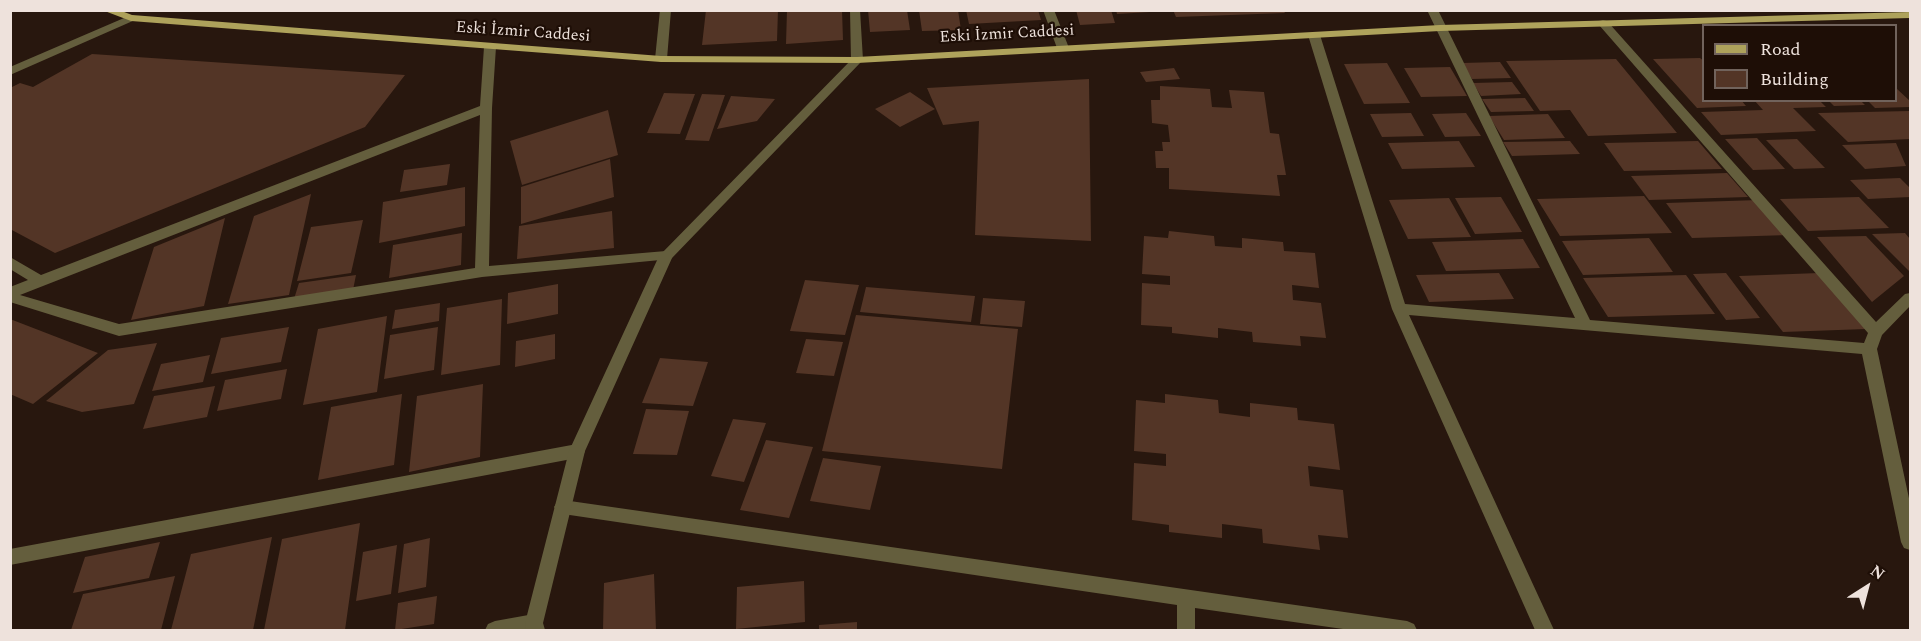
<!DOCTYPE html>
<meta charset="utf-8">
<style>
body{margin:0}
#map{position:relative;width:1921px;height:641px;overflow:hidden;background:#28170e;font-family:Spectral,serif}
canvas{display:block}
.frame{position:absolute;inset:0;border:12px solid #eee2dc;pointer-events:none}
.legend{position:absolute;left:1702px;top:24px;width:195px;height:78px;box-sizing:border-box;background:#1e0e06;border:2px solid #71635c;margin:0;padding:8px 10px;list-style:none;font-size:18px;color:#eee2dc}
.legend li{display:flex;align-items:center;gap:12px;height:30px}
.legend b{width:30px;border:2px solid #71635c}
.north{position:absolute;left:1837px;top:557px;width:60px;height:60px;-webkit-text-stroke:4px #1e0e06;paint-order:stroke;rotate:36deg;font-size:16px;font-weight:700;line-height:24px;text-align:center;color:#eee2dc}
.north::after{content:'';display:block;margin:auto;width:21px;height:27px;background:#eee2dc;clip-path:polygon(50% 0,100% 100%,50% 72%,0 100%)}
</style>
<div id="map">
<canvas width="1921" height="641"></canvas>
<div class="frame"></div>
<ul class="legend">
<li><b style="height:8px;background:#aea25b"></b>Road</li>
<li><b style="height:16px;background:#533526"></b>Building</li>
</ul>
<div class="north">N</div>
</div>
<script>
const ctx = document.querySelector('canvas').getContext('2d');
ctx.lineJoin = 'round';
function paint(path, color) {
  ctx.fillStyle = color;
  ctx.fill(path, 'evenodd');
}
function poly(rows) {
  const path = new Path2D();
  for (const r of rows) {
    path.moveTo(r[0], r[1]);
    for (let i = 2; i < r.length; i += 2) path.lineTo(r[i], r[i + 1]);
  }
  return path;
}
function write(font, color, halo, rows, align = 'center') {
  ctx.font = font + ' Spectral,serif';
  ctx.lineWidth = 4.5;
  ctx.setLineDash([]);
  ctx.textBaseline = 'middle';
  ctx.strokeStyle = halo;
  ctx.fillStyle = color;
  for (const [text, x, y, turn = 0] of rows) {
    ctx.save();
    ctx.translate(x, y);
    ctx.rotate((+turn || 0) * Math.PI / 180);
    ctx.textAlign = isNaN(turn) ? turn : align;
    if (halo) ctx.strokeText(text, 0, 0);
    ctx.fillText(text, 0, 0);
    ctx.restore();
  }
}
paint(poly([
 [706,10,778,10,777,41,702,45],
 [787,10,842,10,843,40,786,44],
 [868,10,907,10,910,30,870,32],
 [919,10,958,10,961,30,922,31],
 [966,10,1038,10,1041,20,969,24],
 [1076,10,1111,10,1115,23,1080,25],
 [1116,10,1150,10,1150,12,1117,14],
 [1173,10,1283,10,1285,13,1176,17],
 [92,54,405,75,365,127,55,253,10,229,10,88,20,83,33,87],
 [1700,58,1704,61,1704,100,1741,100,1746,106,1697,108,1653,59],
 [1616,59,1677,133,1588,136,1570,110,1540,111,1506,61],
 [1500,62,1511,78,1472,79,1462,63],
 [1387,63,1410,103,1364,104,1344,64],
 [1450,67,1467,96,1421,97,1404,68],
 [1174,68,1180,79,1146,82,1140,72],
 [1089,79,1091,241,975,235,979,121,943,125,927,88],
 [1512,82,1521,94,1481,96,1473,83],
 [1160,86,1210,89,1212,107,1232,108,1229,90,1264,92,1270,133,1279,134,1286,175,1277,175,1280,196,1169,189,1169,168,1156,168,1155,151,1163,151,1162,142,1170,142,1168,125,1152,123,1151,100,1160,100],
 [1896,88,1910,101,1910,107,1875,108,1867,100,1896,100],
 [910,92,935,109,900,127,875,109],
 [664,93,695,94,680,134,647,133],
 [702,94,725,95,709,141,685,140],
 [731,96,775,99,757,121,717,129],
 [1525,98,1534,111,1491,112,1482,99],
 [1754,100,1819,100,1826,107,1793,108,1816,131,1721,135,1701,112,1763,110],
 [1828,100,1860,100,1865,105,1834,106],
 [608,110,618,155,522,185,510,141],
 [1910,111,1910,139,1848,142,1818,113],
 [1411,113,1424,136,1382,137,1370,114],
 [1466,113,1481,136,1445,137,1432,114],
 [1548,114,1565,138,1504,140,1489,116],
 [1757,138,1785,169,1753,170,1725,139],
 [1797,139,1825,168,1794,169,1766,140],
 [1459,141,1475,167,1402,169,1388,143],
 [1570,141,1580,154,1512,156,1503,142],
 [1698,141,1722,169,1624,171,1604,143],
 [1896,143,1906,166,1865,169,1842,145],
 [610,159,614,197,521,224,521,187],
 [450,164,447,185,400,192,404,170],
 [1727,173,1748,197,1649,200,1631,176],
 [1900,178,1910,188,1910,197,1868,199,1850,180],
 [465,187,465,226,379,243,383,202],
 [311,194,289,295,228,304,254,216],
 [1644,196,1672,233,1560,236,1537,199],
 [1501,197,1522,232,1475,234,1455,198],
 [1859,197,1889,228,1808,231,1780,199],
 [1449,198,1471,237,1408,239,1389,200],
 [1759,200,1789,235,1692,238,1666,203],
 [612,211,614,248,517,259,519,226],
 [225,218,204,306,131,320,154,247],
 [363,220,351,273,297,281,311,227],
 [1169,231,1214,236,1215,246,1242,248,1242,238,1283,242,1284,251,1315,253,1319,288,1292,285,1293,300,1321,303,1326,338,1300,336,1301,346,1253,342,1252,332,1218,328,1218,338,1172,333,1172,327,1141,325,1142,283,1170,285,1170,276,1142,274,1144,236,1168,238],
 [462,233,461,265,389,278,393,245],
 [1905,233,1910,239,1910,272,1872,234],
 [1866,236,1904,276,1872,302,1817,237],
 [1649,238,1673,272,1583,275,1562,241],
 [1523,239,1540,268,1446,271,1432,242],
 [1499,273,1514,299,1429,302,1416,275],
 [1726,273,1760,318,1726,320,1693,274],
 [1819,273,1866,329,1783,332,1739,276],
 [356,275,353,290,294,299,299,283],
 [1686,275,1715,314,1608,317,1583,278],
 [805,280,859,285,845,335,790,331],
 [558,284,558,314,507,324,508,293],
 [866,287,975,296,971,322,860,312],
 [983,298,1025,301,1022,327,980,324],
 [502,299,500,365,441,375,447,308],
 [440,303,439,321,392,329,395,310],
 [856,315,1018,329,1002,469,822,451],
 [387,316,377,392,303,405,318,329],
 [10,319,98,353,33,404,10,394],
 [289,327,281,362,211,374,221,338],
 [438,327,434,370,384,379,390,335],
 [555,334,555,359,515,367,516,341],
 [806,339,843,342,834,376,796,373],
 [157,343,134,404,82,412,46,401,108,350],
 [210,355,203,382,152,391,161,364],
 [660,358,708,362,693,406,642,403],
 [287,369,281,399,217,411,225,380],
 [483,384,480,457,409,472,417,396],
 [215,386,207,417,143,429,154,396],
 [402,394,394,465,318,480,331,407],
 [1165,394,1218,400,1219,413,1250,417,1250,403,1297,408,1298,420,1334,424,1340,470,1308,466,1310,486,1343,490,1348,538,1318,535,1320,550,1263,543,1262,529,1222,524,1222,538,1169,532,1169,525,1132,520,1134,463,1166,466,1166,454,1134,451,1136,400,1165,403],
 [646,409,689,411,677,455,633,454],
 [733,419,766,423,744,482,711,476],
 [766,440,813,447,789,518,740,510],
 [823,458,881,466,870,510,810,501],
 [360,523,345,630,264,630,282,539],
 [272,537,253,630,171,630,191,554],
 [430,538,426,587,398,593,404,544],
 [160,542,149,578,73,593,85,557],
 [397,545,391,594,356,601,363,552],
 [654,574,656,630,603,630,604,583],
 [175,576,161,630,71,630,83,594],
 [804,581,805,622,736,629,737,587],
 [437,596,434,624,395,630,398,603],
 [857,622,857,630,819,630,819,625]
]), '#533526');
paint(poly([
 [660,10,671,10,667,59,661,62,655,59,660,10],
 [850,10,860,10,863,60,857,63,851,60,850,10],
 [1043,10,1054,10,1069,48,1067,50,1059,50,1057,48,1043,10],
 [1427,10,1438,10,1590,320,1864,343,1868,333,1599,25,1599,21,1603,20,1607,21,1876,322,1905,294,1910,293,1910,306,1882,335,1877,349,1910,503,1910,550,1904,548,1901,542,1862,354,1409,315,1554,630,1535,630,1392,309,1308,35,1314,32,1320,35,1405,304,1575,318,1427,10],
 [131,15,135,16,135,20,10,75,10,67,131,15],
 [490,44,496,47,492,108,489,266,666,251,673,256,671,259,482,277,119,336,10,302,10,287,28,280,10,269,10,257,41,275,480,106,484,47,490,44],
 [480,115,475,268,119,324,20,295,480,115],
 [577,444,583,446,585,451,583,456,577,458,10,565,10,549,577,444],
 [563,500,1407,621,1414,624,1417,630,1350,630,1195,608,1195,630,1177,630,1177,605,563,514,557,512,554,507,557,502,563,500],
 [534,614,541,617,543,623,541,629,537,630,485,630,488,624,495,621,534,614]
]), '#645e3d');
paint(poly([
 [857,57,861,58,861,62,672,258,585,451,543,623,545,630,526,630,525,623,569,451,659,256,853,58,857,57]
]), '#645e3d');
paint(poly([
 [102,10,119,10,132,15,661,56,857,57,1440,25,1910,12,1910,18,1440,31,857,63,661,62,131,21,102,10]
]), '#aea25b');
write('16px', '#eee2dc', '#1e0e06', [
 ["Eski İzmir Caddesi",523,33,4],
 ["Eski İzmir Caddesi",1007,35,-3]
]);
</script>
